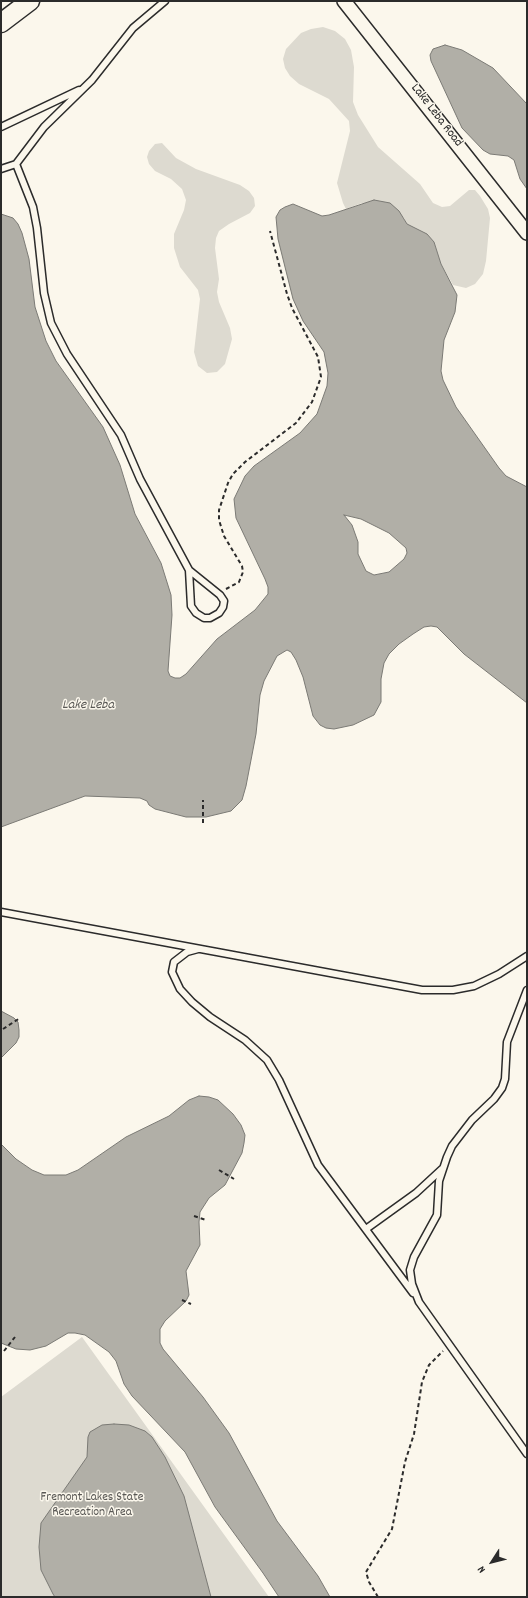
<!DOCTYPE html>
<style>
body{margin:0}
#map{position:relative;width:528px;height:1598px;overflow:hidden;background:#fbf7ec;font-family:Dekko,sans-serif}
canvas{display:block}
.frame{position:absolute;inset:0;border:2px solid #2b2b2b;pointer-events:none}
.north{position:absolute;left:472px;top:1542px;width:40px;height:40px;-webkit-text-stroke:3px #fbf7ec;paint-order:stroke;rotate:234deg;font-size:11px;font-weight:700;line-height:16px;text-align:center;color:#2b2b2b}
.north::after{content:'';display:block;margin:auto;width:14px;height:18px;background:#2b2b2b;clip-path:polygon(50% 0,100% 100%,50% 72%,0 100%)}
</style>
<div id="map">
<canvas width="528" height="1598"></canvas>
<div class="frame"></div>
<div class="north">N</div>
</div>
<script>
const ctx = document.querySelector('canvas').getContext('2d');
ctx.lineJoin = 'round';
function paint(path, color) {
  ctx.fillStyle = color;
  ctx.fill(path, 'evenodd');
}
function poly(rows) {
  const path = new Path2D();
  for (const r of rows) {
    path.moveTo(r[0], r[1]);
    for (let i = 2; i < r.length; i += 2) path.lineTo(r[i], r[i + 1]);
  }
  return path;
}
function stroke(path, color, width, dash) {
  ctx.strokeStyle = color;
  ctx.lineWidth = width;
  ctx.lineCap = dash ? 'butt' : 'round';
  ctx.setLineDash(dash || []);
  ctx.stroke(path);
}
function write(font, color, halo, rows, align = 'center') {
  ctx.font = font + ' Dekko,sans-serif';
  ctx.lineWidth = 3;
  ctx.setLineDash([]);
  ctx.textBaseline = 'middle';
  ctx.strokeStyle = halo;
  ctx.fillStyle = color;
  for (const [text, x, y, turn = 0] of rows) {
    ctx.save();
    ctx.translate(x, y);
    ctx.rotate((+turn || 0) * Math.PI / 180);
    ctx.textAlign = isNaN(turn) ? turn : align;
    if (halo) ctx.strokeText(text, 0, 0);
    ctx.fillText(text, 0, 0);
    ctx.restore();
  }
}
paint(poly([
 [323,27,335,31,345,39,351,50,354,67,353,102,358,115,378,147,420,184,433,203,442,207,450,206,469,190,475,190,480,196,488,209,490,218,486,261,483,274,475,284,466,288,453,285,441,264,434,242,406,224,404,218,362,203,346,209,343,203,337,183,350,131,349,121,329,99,299,84,290,76,285,68,283,59,286,49,301,33,311,29],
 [162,143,176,158,196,169,240,185,249,191,254,198,255,206,250,213,229,224,219,231,216,238,215,248,219,279,217,292,219,302,230,328,232,339,225,364,217,372,207,373,198,366,194,352,200,299,198,290,180,267,174,248,174,234,184,210,186,200,182,189,171,179,155,171,149,164,147,157,149,151,155,144],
 [82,1337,269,1597,1,1597,1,1397]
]), '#dddad0');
const water = poly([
 [445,45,462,50,493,68,527,104,527,189,520,179,514,160,508,156,490,154,483,150,462,128,431,61,430,55,433,49,445,45],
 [374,200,390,203,399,211,407,224,427,234,434,242,441,264,457,295,455,312,444,340,441,371,443,380,456,407,499,468,506,476,527,487,527,703,464,654,437,627,431,626,424,627,413,634,399,644,389,654,384,663,381,679,381,702,374,715,353,725,334,729,326,728,320,725,313,716,303,677,296,660,291,652,287,650,277,656,264,681,260,695,256,734,246,786,242,800,231,811,206,817,186,817,155,809,149,805,147,801,140,798,85,796,1,827,1,214,13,218,18,224,22,233,29,259,35,307,46,341,56,361,103,427,120,465,135,514,161,563,171,595,172,615,168,671,170,676,175,678,180,678,186,674,217,639,255,610,268,594,268,587,265,579,236,518,234,499,245,476,254,466,300,433,317,414,327,386,328,373,324,352,303,321,293,299,278,239,276,217,280,210,285,207,293,204,322,216,329,215,374,200],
 [344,515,361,519,389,533,406,548,407,553,404,559,389,572,374,575,366,571,358,554,358,542,352,525,344,515],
 [1,1011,14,1018,18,1022,19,1030,19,1037,16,1043,1,1058,1,1011],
 [199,1096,209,1097,218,1100,233,1114,241,1125,245,1135,244,1143,242,1153,225,1185,209,1198,200,1212,199,1222,200,1245,186,1271,189,1295,186,1301,165,1321,160,1329,160,1343,163,1349,203,1397,229,1433,277,1521,318,1576,330,1597,279,1597,263,1573,215,1507,185,1452,132,1396,124,1384,116,1361,109,1352,85,1335,75,1333,68,1333,46,1346,30,1350,16,1349,1,1343,1,1144,16,1159,32,1170,44,1175,66,1175,78,1170,126,1137,169,1116,189,1100,199,1096],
 [114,1424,129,1425,145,1431,152,1437,165,1457,184,1496,211,1597,55,1597,53,1594,41,1570,39,1547,41,1523,87,1457,88,1437,90,1432,102,1425,114,1424]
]);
paint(water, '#b1afa7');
stroke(water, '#7b7a75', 1);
const lane = poly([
 [1,127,79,90],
 [16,164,33,207,37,228,44,293,51,323,67,354,121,435,140,479,189,570],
 [1,169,16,164,44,127,92,80,133,28,165,1],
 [189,570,220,595,224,601,223,607,219,613,210,618,204,618,196,613,191,606,189,570],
 [1,912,422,990,453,990,474,986,499,974,527,956],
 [198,949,187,952,174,962,172,972,180,989,192,1002,210,1017,245,1040,267,1060,279,1080,318,1165,413,1293],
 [527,990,507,1042,505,1079,502,1088,494,1099,472,1120,452,1146,447,1157,439,1181,437,1215,414,1257,410,1270,412,1284,419,1302,527,1454],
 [366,1229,416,1193,442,1169]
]);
const street = poly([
 [344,1,527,233]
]);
const secondary = poly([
 [1,23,30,1]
]);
stroke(lane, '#2b2b2b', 9);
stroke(street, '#2b2b2b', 16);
stroke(secondary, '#2b2b2b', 21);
stroke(poly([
 [226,589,239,582,243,572,242,566,224,536,219,520,219,510,228,483,233,474,245,462,296,423,312,402,321,377,318,357,292,308,287,294,270,231],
 [203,823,203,800],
 [3,1029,20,1018],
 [219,1170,234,1179],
 [194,1216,206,1220],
 [182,1300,191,1304],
 [4,1351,15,1337],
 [378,1597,369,1582,366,1572,392,1529,405,1462,414,1434,422,1382,429,1365,443,1351]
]), '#2b2b2b', 2, [4, 3]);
stroke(lane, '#fbf7ec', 6);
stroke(street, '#fbf7ec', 13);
stroke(secondary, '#fbf7ec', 18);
write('13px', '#2b2b2b', '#fbf7ec', [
 ["Lake Leba Road",436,116,52]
]);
write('13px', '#585754', '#fbf7ec', [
 ["Fremont Lakes State",92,1498],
 ["Recreation Area",92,1513]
]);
write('italic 14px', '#5a5956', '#fbf7ec', [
 ["Lake Leba",88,706]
]);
</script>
